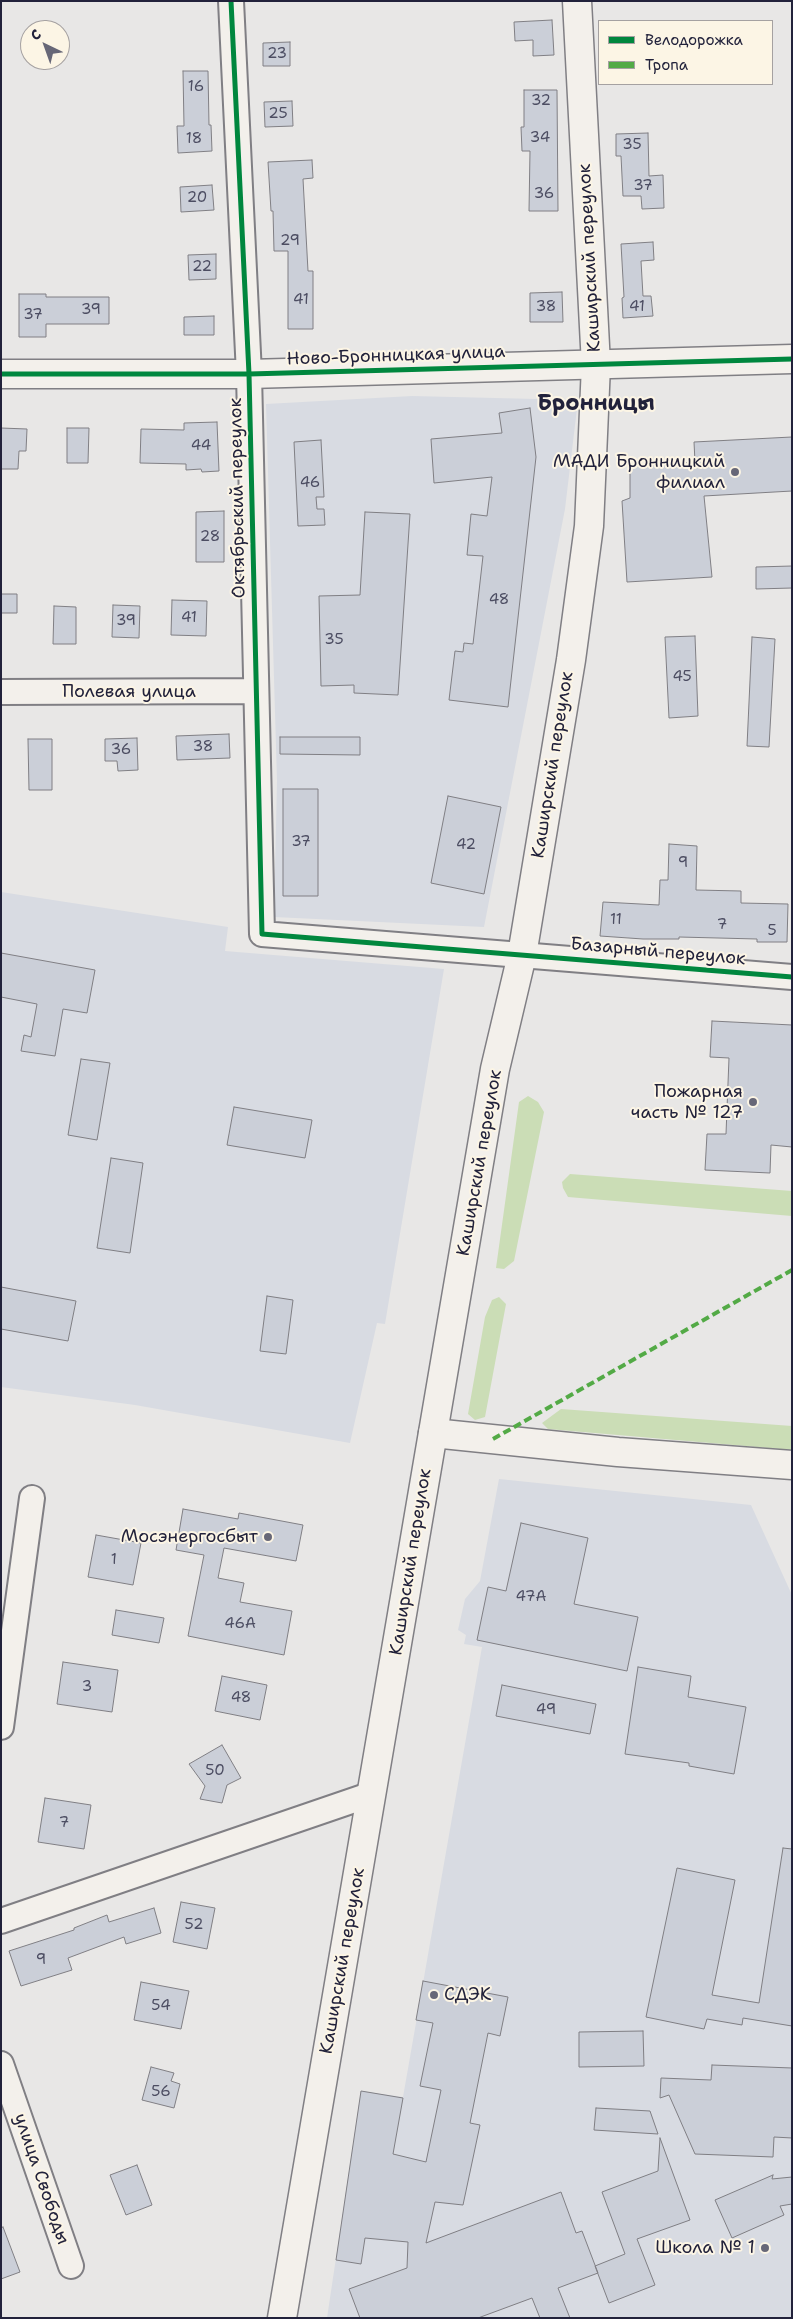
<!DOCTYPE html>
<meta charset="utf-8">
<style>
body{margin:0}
#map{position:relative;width:793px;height:2319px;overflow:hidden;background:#e8e7e6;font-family:"Shantell Sans",sans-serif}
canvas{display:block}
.frame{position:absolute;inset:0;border:2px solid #22223b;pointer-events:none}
.legend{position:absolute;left:598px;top:20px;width:175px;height:65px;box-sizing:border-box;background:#fcf5e5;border:1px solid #a5a1a1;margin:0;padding:6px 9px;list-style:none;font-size:15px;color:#22223b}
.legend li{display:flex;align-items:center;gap:10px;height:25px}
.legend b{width:25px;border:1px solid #a5a1a1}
.north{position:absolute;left:20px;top:20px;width:50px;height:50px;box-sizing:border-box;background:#fcf5e5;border:1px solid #a5a1a1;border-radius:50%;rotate:318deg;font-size:14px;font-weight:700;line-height:20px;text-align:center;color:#22223b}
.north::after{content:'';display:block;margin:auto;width:18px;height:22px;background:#676777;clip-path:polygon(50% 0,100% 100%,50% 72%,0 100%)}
</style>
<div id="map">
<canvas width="793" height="2319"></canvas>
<div class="frame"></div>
<ul class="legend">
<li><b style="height:6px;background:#00873e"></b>Велодорожка</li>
<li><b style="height:6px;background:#53aa46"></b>Тропа</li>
</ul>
<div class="north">С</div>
</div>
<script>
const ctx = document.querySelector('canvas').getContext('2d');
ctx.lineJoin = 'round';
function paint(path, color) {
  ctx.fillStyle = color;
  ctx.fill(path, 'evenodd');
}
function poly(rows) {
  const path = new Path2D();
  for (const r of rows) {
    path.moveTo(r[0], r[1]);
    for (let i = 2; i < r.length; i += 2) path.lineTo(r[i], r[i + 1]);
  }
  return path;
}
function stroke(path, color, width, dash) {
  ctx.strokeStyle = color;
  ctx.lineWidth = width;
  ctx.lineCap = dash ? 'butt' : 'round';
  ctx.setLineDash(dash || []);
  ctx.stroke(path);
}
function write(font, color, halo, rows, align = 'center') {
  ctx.font = font + ' "Shantell Sans",sans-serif';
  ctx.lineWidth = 4;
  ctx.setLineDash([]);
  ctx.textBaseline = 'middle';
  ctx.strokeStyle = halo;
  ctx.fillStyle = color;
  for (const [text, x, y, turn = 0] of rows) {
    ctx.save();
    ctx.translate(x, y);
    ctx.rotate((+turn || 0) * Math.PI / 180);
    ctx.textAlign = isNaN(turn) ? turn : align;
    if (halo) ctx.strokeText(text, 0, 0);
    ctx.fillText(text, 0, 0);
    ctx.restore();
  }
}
paint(poly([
 [412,396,578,400,565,509,484,927,274,917,277,781,266,404],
 [1,892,228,927,225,951,444,969,385,1324,377,1323,350,1443,135,1405,1,1387],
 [499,1479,751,1505,792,1595,792,2318,327,2318,361,2091,403,2097,482,1647,464,1644,466,1635,458,1630,465,1599,480,1581]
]), '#d8dbe2');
paint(poly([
 [528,1096,538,1102,544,1112,514,1261,504,1269,496,1268,519,1102],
 [570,1174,792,1191,792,1216,568,1197,563,1188,562,1182],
 [499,1297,506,1304,485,1417,475,1420,468,1414,485,1317,492,1300],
 [561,1409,792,1426,792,1450,548,1429,542,1423]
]), '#cbddb6');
const building = poly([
 [552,20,554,55,533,56,533,40,515,41,514,22,552,20],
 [290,42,290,66,263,66,263,43,290,42],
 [183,71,208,71,209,125,211,125,212,151,178,153,177,126,184,126,183,71],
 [524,90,557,90,558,211,529,211,530,151,522,151,521,127,524,127,524,90],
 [292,101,293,126,265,127,264,102,292,101],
 [648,133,649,176,663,175,664,208,642,209,641,196,623,196,621,156,616,156,616,134,648,133],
 [312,160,313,178,303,179,308,271,313,271,313,329,288,329,288,251,274,251,273,211,271,211,268,162,312,160],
 [212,185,214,210,181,212,180,187,212,185],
 [653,242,654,260,641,261,643,296,651,296,653,316,623,318,622,298,624,297,621,244,653,242],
 [216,254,216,279,189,280,188,255,216,254],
 [562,292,563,322,530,322,530,293,562,292],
 [19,294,46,294,46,297,109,297,109,324,46,324,46,337,19,337,19,294],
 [214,316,214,335,184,335,184,317,214,316],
 [530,408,536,457,508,707,449,700,455,651,463,652,464,643,473,644,483,556,467,555,471,514,487,516,492,477,434,483,431,439,502,433,499,413,530,408],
 [217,422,219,471,202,472,201,469,186,470,186,464,140,463,141,429,184,430,184,423,217,422],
 [1,428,27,429,26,451,19,451,18,469,1,469,1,428],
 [67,428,89,428,88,463,67,463,67,428],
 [792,437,792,491,704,496,712,577,627,582,622,501,630,498,630,466,695,462,694,442,792,437],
 [321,440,324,497,316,497,317,509,324,509,325,525,298,526,294,442,321,440],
 [224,511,224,562,196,562,196,512,224,511],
 [365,512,410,514,398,695,354,693,354,685,321,686,319,596,360,595,365,512],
 [792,566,792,588,756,589,756,567,792,566],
 [1,594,17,594,17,613,1,613,1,594],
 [172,600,207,601,206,636,171,635,172,600],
 [113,605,140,606,139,638,112,637,113,605],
 [54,606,76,607,76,644,53,644,54,606],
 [695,636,698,716,669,718,665,637,695,636],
 [752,637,775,639,769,747,747,746,752,637],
 [229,734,230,758,177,760,176,736,229,734],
 [280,737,360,737,360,755,280,754,280,737],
 [137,738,138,770,118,771,117,761,105,761,105,739,137,738],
 [28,739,52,739,52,790,29,790,28,739],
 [283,789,318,789,318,896,283,896,283,789],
 [448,796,501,807,484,894,431,883,448,796],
 [669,844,697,846,696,890,741,891,741,903,788,904,787,942,757,942,757,939,679,937,679,939,643,939,600,936,603,902,659,905,660,880,668,880,669,844],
 [1,953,95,970,87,1013,63,1009,55,1056,21,1051,24,1035,31,1037,37,1004,1,997,1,953],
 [712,1021,792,1025,792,1147,771,1145,770,1173,705,1170,707,1134,726,1134,729,1058,710,1057,712,1021],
 [81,1059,110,1063,97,1140,68,1135,81,1059],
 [234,1107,312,1120,305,1158,227,1145,234,1107],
 [111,1158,143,1163,130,1253,97,1248,111,1158],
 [1,1287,76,1301,68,1341,1,1329,1,1287],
 [267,1296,293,1300,286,1354,260,1351,267,1296],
 [183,1509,238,1519,239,1513,303,1525,296,1561,224,1548,218,1578,244,1583,240,1602,292,1611,284,1655,188,1636,204,1555,176,1550,183,1509],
 [521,1523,588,1538,574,1604,638,1617,627,1671,477,1640,488,1587,506,1591,521,1523],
 [96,1535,141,1543,133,1585,88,1577,96,1535],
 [116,1610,164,1618,159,1643,112,1635,116,1610],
 [63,1662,118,1670,112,1712,57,1704,63,1662],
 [638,1667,691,1676,688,1697,746,1707,734,1774,689,1766,689,1763,625,1754,638,1667],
 [222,1676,267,1685,260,1720,215,1711,222,1676],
 [502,1685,596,1704,590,1734,496,1716,502,1685],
 [222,1745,241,1778,227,1785,222,1803,200,1799,205,1786,189,1764,222,1745],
 [45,1798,91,1805,84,1849,38,1842,45,1798],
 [783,1848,792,1849,792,2026,743,2018,742,2025,707,2019,704,2029,646,2017,677,1868,735,1880,712,1995,759,2003,783,1848],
 [181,1902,215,1908,207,1949,173,1942,181,1902],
 [154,1908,161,1933,126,1944,124,1937,68,1958,72,1970,21,1986,9,1951,74,1930,74,1928,107,1915,109,1922,154,1908],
 [423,1981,508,1997,500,2036,488,2033,470,2123,480,2125,463,2205,435,2202,426,2243,561,2192,576,2233,582,2231,598,2273,558,2288,570,2318,540,2318,532,2298,478,2318,360,2318,349,2289,407,2268,408,2242,365,2238,361,2264,336,2260,361,2091,403,2098,393,2154,426,2162,441,2090,420,2086,433,2023,416,2020,423,1981],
 [141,1982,189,1991,181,2029,134,2020,141,1982],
 [643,2031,644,2066,579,2067,579,2032,643,2031],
 [712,2065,792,2068,792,2138,774,2137,773,2157,695,2154,669,2095,660,2098,661,2078,711,2080,712,2065],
 [151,2067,174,2073,171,2081,180,2084,174,2108,142,2100,151,2067],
 [596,2108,650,2111,658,2134,594,2130,596,2108],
 [660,2138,690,2220,637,2239,655,2285,609,2303,595,2266,625,2254,602,2192,658,2171,660,2138],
 [137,2165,152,2205,126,2215,110,2175,137,2165],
 [773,2175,772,2179,792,2177,792,2204,780,2206,784,2215,732,2238,715,2200,773,2175],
 [3,2227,20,2272,1,2279,1,2228,3,2227]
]);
paint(building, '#cbcfd8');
stroke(building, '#807f84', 1);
const minor = poly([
 [231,1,249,374,262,934,792,977],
 [1,692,256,691],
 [1,1727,32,1498],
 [1,1921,372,1794],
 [1,2064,71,2266]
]);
const tertiary = poly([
 [1,374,249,374,792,359],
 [433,1433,618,1452,792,1465]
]);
const secondary = poly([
 [282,2318,495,1069,522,955,571,660,589,526,596,365,577,1]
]);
stroke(minor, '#807f84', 28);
stroke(tertiary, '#807f84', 31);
stroke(secondary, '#807f84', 31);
stroke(minor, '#f3f0eb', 24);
stroke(tertiary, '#f3f0eb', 28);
stroke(secondary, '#f3f0eb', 28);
stroke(poly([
 [493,1439,792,1270]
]), '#53aa46', 4, [8, 4]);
stroke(poly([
 [231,1,249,374,262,934,792,977],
 [1,374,249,374,792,359]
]), '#00873e', 5);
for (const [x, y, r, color] of [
 [735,472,5,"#676777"],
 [753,1102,5,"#676777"],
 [268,1537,5,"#676777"],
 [434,1995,5,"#676777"],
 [765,2248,5,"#676777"]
]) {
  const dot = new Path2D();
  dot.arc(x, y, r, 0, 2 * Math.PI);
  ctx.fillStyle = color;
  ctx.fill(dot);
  stroke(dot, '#fcf5e5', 2);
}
write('15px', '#4c4d62', null, [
 ["23",277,54],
 ["16",196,87],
 ["32",541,101],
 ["25",278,114],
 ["34",540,138],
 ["18",194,139],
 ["35",632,145],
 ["37",643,186],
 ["36",544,194],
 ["20",197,198],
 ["29",290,241],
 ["22",202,267],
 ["41",301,300],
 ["38",546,307],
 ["41",637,307],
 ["39",91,310],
 ["37",33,315],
 ["44",201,446],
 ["46",310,483],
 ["28",210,537],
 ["48",499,600],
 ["41",189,618],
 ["39",126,621],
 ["35",334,640],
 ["45",682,677],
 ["38",203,747],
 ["36",121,750],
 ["37",301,842],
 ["42",466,845],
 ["9",683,863],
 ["11",616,920],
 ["7",722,925],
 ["5",772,931],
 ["1",114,1560],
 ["47А",531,1597],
 ["46А",240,1624],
 ["3",87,1687],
 ["48",241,1698],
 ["49",546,1710],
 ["50",215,1771],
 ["7",64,1823],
 ["52",194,1925],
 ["9",41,1960],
 ["54",161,2006],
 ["56",161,2092]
]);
write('18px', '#22223b', '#fcf5e5', [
 ["Каширский переулок",590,258,-93],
 ["Ново-Бронницкая улица",396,356,-2],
 ["Октябрьский переулок",238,498,-91],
 ["Полевая улица",129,692],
 ["Каширский переулок",553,765,-81],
 ["Базарный переулок",658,952,5],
 ["Каширский переулок",480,1163,-80],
 ["Каширский переулок",411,1562,-81],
 ["Каширский переулок",343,1961,-80],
 ["улица Свободы",41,2179,71]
]);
write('18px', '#22223b', '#fcf5e5', [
 ["МАДИ Бронницкий",725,462],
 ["филиал",725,483],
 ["Пожарная",743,1092],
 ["часть № 127",743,1113],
 ["Мосэнергосбыт",258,1537],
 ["СДЭК",444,1995,"left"],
 ["Школа № 1",755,2248]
], 'right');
write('bold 22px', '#22223b', '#fcf5e5', [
 ["Бронницы",596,404]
]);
</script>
